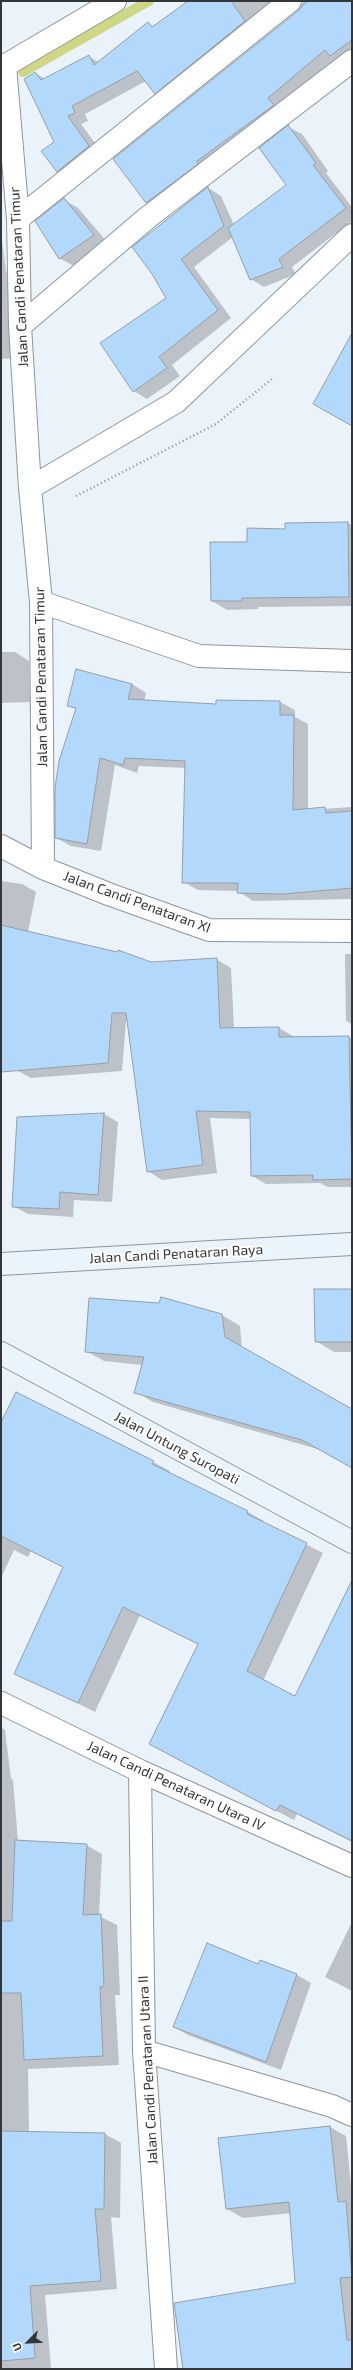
<!DOCTYPE html>
<style>
body{margin:0}
#map{position:relative;width:353px;height:2370px;overflow:hidden;background:#ebf3fa;font-family:"Exo 2",sans-serif}
canvas{display:block}
.frame{position:absolute;inset:0;border:2px solid #343739;pointer-events:none}
.north{position:absolute;left:8px;top:2322px;width:40px;height:40px;-webkit-text-stroke:3px #fff;paint-order:stroke;rotate:246deg;font-size:11px;font-weight:700;line-height:16px;text-align:center;color:#343739}
.north::after{content:'';display:block;margin:auto;width:14px;height:18px;background:#343739;clip-path:polygon(50% 0,100% 100%,50% 72%,0 100%)}
</style>
<div id="map">
<canvas width="353" height="2370"></canvas>
<div class="frame"></div>
<div class="north">U</div>
</div>
<script>
const ctx = document.querySelector('canvas').getContext('2d');
ctx.lineJoin = 'round';
function paint(path, color) {
  ctx.fillStyle = color;
  ctx.fill(path, 'evenodd');
}
function poly(rows) {
  const path = new Path2D();
  for (const r of rows) {
    path.moveTo(r[0], r[1]);
    for (let i = 2; i < r.length; i += 2) path.lineTo(r[i], r[i + 1]);
  }
  return path;
}
function stroke(path, color, width, dash) {
  ctx.strokeStyle = color;
  ctx.lineWidth = width;
  ctx.lineCap = dash ? 'butt' : 'round';
  ctx.setLineDash(dash || []);
  ctx.stroke(path);
}
function write(font, color, halo, rows, align = 'center') {
  ctx.font = font + ' "Exo 2",sans-serif';
  ctx.lineWidth = 4;
  ctx.setLineDash([]);
  ctx.textBaseline = 'middle';
  ctx.strokeStyle = halo;
  ctx.fillStyle = color;
  for (const [text, x, y, turn = 0] of rows) {
    ctx.save();
    ctx.translate(x, y);
    ctx.rotate((+turn || 0) * Math.PI / 180);
    ctx.textAlign = isNaN(turn) ? turn : align;
    if (halo) ctx.strokeText(text, 0, 0);
    ctx.fillText(text, 0, 0);
    ctx.restore();
  }
}
paint(poly([
 [189,1,294,1,169,101,155,93,146,81,85,114,88,121,81,124,103,154,72,179,58,171,55,142,35,73,45,79,89,57,99,62,148,23,154,27],
 [303,1,352,1,352,58,160,210,147,202,299,11],
 [288,127,302,134,328,171,326,173,352,207,352,221,292,267,296,274,264,287,251,279,233,237,194,267,231,318,172,365,180,376,147,399,134,391,167,298,153,274,208,188,221,196,234,225,288,185],
 [64,200,78,208,108,243,74,266,59,258],
 [1,233,8,284,11,286,16,358,1,359],
 [348,523,352,525,352,606,258,607,258,609,227,610,212,601,248,543,286,530],
 [1,652,15,652,29,661,30,702,1,703],
 [132,684,146,693,144,701,217,705,280,702,295,710,295,717,308,724,308,810,352,807,352,899,253,901,238,891,198,890,183,882,186,768,139,766,137,773,115,765,101,851,71,846,56,838,77,710,69,705],
 [1,881,22,884,36,892,28,932,151,963,216,959,231,968,234,1028,279,1028,293,1036,293,1038,349,1037,352,1039,352,1187,328,1187,320,1183,266,1184,252,1176,251,1119,210,1118,217,1173,162,1180,148,1171,128,1021,126,1021,122,1071,31,1078,16,1070,1,986],
 [345,954,352,954,352,1024,346,1021],
 [104,1114,118,1122,112,1202,74,1200,73,1217,28,1214,13,1206,18,1118],
 [352,1290,352,1352,334,1352,316,1341],
 [222,1315,240,1326,242,1348,352,1410,352,1468,321,1450,153,1402,136,1392,143,1365,104,1361,86,1351],
 [1,1425,153,1462,170,1471,169,1473,248,1512,264,1521,264,1523,323,1553,263,1681,295,1698,352,1610,352,1842,297,1814,294,1820,167,1754,199,1644,140,1615,95,1712,16,1673,64,1568,31,1551,28,1557,14,1550,1,1578],
 [1,1727,5,1730,11,1779,13,1780,18,1841,86,1845,102,1854,99,1916,117,1925,120,1995,115,1995,119,2065,28,2069,29,2132,105,2134,121,2143,120,2218,111,2217,117,2289,45,2295,51,2369,1,2369],
 [352,1922,352,1991,325,1977],
 [259,1966,297,1975,311,1983,281,2070,188,2035,174,2027],
 [330,2127,346,2136,352,2195,352,2369,179,2369,184,2368,297,2284,291,2213,243,2218,227,2209]
]), '#0003');
stroke(poly([
 [23,72,149,1]
]), '#cfd785', 10);
const building = poly([
 [188,1,231,1,245,21,155,94,137,71,72,106,75,113,68,116,89,146,57,172,41,151,54,142,24,79,35,72,41,80,89,55,94,65,148,22,152,27,188,1],
 [307,1,352,1,352,40,330,56,325,50,268,98,274,105,197,161,198,164,146,203,113,159,298,11,307,1],
 [288,125,316,163,313,165,346,208,279,259,283,267,250,280,228,228,286,185,259,148,288,125],
 [208,187,224,226,181,259,218,310,159,357,167,368,133,392,100,343,166,298,152,274,132,247,208,187],
 [64,198,94,235,59,259,35,221,64,198],
 [352,333,352,426,313,404,352,333],
 [348,522,349,597,242,598,242,601,211,601,210,542,247,542,247,528,285,529,285,523,348,522],
 [76,669,132,684,128,699,216,704,216,700,280,701,280,715,294,715,293,810,325,807,326,813,352,811,352,888,283,894,237,893,238,883,182,883,185,761,125,758,123,765,100,758,87,844,55,838,55,788,59,761,76,708,67,706,76,669],
 [1,925,117,952,118,950,151,962,217,958,220,1028,279,1027,279,1037,349,1036,352,1179,313,1180,313,1175,251,1176,250,1112,196,1111,203,1165,147,1172,126,1013,112,1013,108,1063,1,1072,1,925],
 [104,1113,98,1195,60,1192,59,1209,12,1207,17,1117,104,1113],
 [314,1289,352,1289,352,1342,315,1342,314,1289],
 [161,1297,222,1314,225,1337,352,1409,352,1468,302,1440,134,1393,144,1357,85,1352,89,1298,159,1303,161,1297],
 [16,1392,154,1461,152,1464,248,1511,247,1514,307,1543,247,1671,295,1696,352,1580,352,1841,280,1805,276,1811,149,1744,198,1644,123,1607,78,1703,14,1674,63,1567,1,1536,1,1422,16,1392],
 [15,1840,87,1844,83,1915,101,1914,104,1986,100,1987,103,2056,24,2060,21,1993,1,1993,1,1921,12,1921,15,1840],
 [207,1943,258,1964,260,1960,297,1974,266,2062,173,2027,207,1943],
 [330,2126,338,2202,346,2201,352,2277,340,2278,347,2340,352,2340,352,2369,183,2369,174,2303,295,2283,289,2202,226,2209,218,2138,330,2126],
 [1,2131,105,2133,104,2209,95,2209,101,2281,30,2286,35,2358,1,2361,1,2131]
]);
paint(building, '#b2d9fb');
stroke(building, '#979ea5', 1);
const street = poly([
 [5,66,18,219,20,326,30,488,41,602,43,868],
 [1,68,115,1],
 [18,219,290,1],
 [20,326,147,218,352,61],
 [30,488,176,402,352,235],
 [41,602,199,656,352,661],
 [1,846,43,868,111,895,209,930,352,931],
 [1,1703,140,1771,352,1866],
 [140,1771,144,2051,166,2369],
 [144,2051,332,2106,352,2115]
]);
const secondary = poly([
 [1,1264,352,1244],
 [1,1353,352,1542]
]);
stroke(street, '#8e959c', 24);
stroke(secondary, '#8e959c', 24);
stroke(poly([
 [76,496,216,424,272,379]
]), '#898e92', 2.5, [1, 3]);
stroke(street, '#fff', 22);
stroke(secondary, '#eaf4fc', 22);
write('14px', '#343739', '#fff', [
 ["Jalan Candi Penataran Timur",19,277,-93],
 ["Jalan Candi Penataran Timur",41,677,-91],
 ["Jalan Candi Penataran XI",137,902,20],
 ["Jalan Candi Penataran Raya",176,1254,-3],
 ["Jalan Untung Suropati",177,1448,28],
 ["Jalan Candi Penataran Utara IV",176,1786,25],
 ["Jalan Candi Penataran Utara II",148,2070,-93]
]);
</script>
